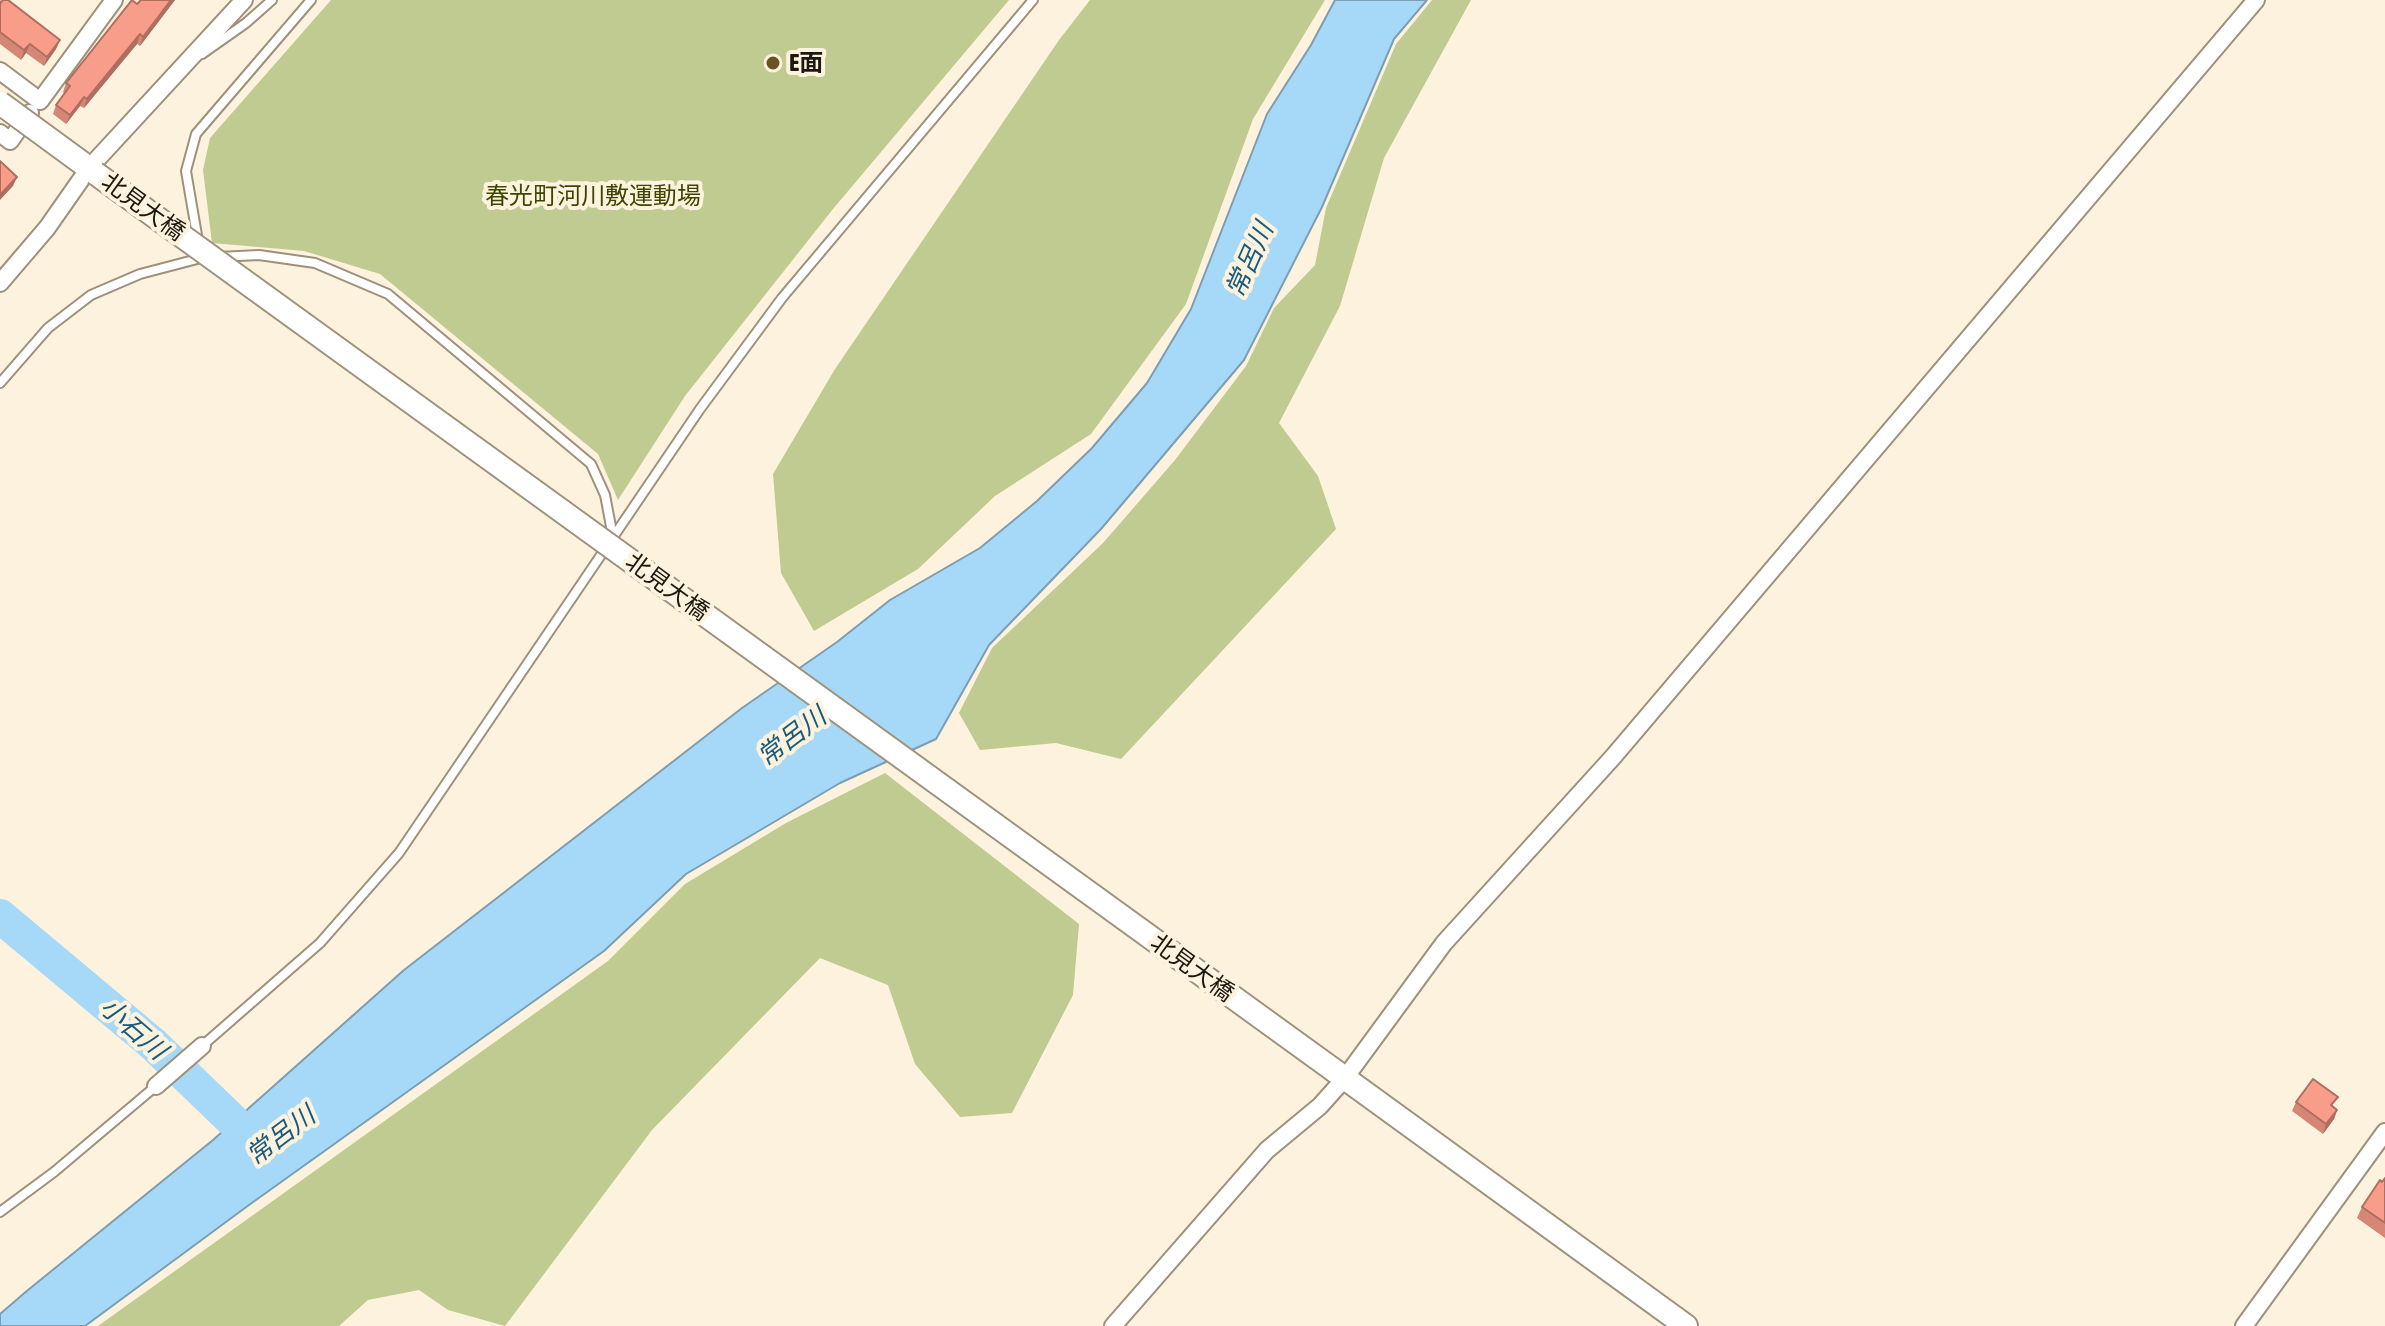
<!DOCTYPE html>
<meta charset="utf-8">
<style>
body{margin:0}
canvas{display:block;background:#fdf2de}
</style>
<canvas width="2385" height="1326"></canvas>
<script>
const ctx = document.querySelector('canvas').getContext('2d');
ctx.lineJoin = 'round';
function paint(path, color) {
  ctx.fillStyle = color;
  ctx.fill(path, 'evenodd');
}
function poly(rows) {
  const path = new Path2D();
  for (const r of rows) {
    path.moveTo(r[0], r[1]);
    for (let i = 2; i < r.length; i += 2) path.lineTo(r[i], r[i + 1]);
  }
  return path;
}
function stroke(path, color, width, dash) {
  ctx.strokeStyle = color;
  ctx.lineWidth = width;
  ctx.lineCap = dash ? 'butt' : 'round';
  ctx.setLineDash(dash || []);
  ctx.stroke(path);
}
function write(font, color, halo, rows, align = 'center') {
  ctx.font = font + ' "Asap Condensed","Noto Sans JP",sans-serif';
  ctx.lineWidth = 8;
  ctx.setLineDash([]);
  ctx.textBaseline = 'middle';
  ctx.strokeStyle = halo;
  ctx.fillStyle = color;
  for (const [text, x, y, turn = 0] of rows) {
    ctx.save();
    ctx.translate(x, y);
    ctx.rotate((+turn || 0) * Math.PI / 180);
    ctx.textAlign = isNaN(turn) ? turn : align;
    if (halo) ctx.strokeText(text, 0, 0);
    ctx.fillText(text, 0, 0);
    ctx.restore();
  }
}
paint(poly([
 [331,0,1009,0,833,209,685,396,618,500,598,454,380,274,304,251,212,243,203,170,210,138],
 [1090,0,1325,0,1253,119,1186,304,1091,434,995,496,918,569,814,631,781,573,773,474,835,369,1059,40],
 [1432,0,1471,0,1384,158,1340,306,1279,423,1318,476,1336,529,1121,759,1056,743,980,750,959,713,992,648,1103,543,1175,460,1246,366,1274,308,1315,265,1326,208,1396,44],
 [885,773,1079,924,1073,995,1012,1113,960,1117,915,1064,888,985,820,958,652,1130,505,1326,448,1310,419,1290,368,1300,339,1326,98,1326,608,961,685,884,786,823]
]), '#bfcb90');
const water = poly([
 [1335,0,1427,0,1394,39,1322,207,1244,360,1101,529,989,645,936,739,840,783,686,874,604,951,249,1205,85,1326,0,1326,0,1314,28,1290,213,1140,404,970,742,708,837,642,890,600,980,548,1037,501,1092,448,1147,383,1191,309,1267,114,1311,45,1335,0]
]);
paint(water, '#a6d8f8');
stroke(water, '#7d9eb2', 2);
stroke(poly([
 [0,916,153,1044,261,1148]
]), '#a6d8f8', 34);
const lane = poly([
 [202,54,246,23,272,0],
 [198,241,186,171,196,134,311,0],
 [218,257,259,255,315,263,388,294,591,464,605,495,613,537],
 [0,383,48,328,91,295,140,274,205,257],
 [202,1046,320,943,399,853,700,409,782,298,1033,0],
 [0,1212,54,1172,156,1086]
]);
const street = poly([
 [0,71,40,101,114,0],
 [0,133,10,141,30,113],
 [0,283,47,228,89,168,244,0],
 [156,1086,202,1046],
 [1113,1326,1267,1150,1320,1106,1345,1078,1444,943,1613,757,2256,0],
 [2244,1326,2385,1132]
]);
const secondary = poly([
 [1335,1071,1686,1326]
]);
stroke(lane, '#9e917b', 12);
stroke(street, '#9e917b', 20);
stroke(secondary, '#9e917b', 26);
stroke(lane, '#fff', 8);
stroke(street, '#fff', 16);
stroke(secondary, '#fff', 22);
const secondaryBridge = poly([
 [0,103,82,163],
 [95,173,1335,1071]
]);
stroke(secondaryBridge, '#9e917b', 26, []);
stroke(secondaryBridge, '#fff', 22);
paint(poly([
 [0,0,60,40,56,49,44,66,26,53,21,60,0,44],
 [141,0,175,0,140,46,137,44,84,108,80,106,66,124,53,114,56,105,65,94,63,92,66,83],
 [2296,1102,2334,1107,2337,1110,2334,1119,2323,1134,2292,1111],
 [2385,1178,2385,1238,2357,1218,2362,1207]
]), '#d58776');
paint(poly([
 [171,0,175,0,140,46,143,37],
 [140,34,137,44,84,108,87,99],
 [60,40,56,49,44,66,47,57],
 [30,44,26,53,21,60,24,50],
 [84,97,80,106,66,124,70,115],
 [17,177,13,186,0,200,0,195],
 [2337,1110,2334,1119,2323,1134,2326,1124]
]), '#ae6e60');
const building = poly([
 [3,0,8,0,60,40,47,57,30,44,24,50,0,32,0,4,3,0],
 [132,0,137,4,141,0,171,0,143,37,140,34,87,99,84,97,70,115,56,105,70,86,66,83,132,0],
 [0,161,17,177,0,195,0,161],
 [2313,1079,2338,1097,2331,1105,2337,1110,2326,1124,2296,1102,2313,1079],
 [2385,1178,2385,1223,2362,1207,2380,1180,2382,1182,2385,1178]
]);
paint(building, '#f89d89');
stroke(building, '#ae6e60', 2);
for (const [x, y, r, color] of [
 [773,63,8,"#695323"]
]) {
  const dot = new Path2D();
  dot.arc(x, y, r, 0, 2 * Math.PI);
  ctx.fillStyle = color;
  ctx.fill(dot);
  stroke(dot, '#fdf2de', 3);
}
write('bold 24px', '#1d1810', '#fdf2de', [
 ["E面",789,63]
], 'left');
write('24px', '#3d4600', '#fdf2de', [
 ["春光町河川敷運動場",593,196]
]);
write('24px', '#1d1810', '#fdf2de', [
 ["北見大橋",143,207,36],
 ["北見大橋",667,587,36],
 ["北見大橋",1192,968,36]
]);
write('italic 26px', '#185b7e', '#fdf2de', [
 ["常呂川",1250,260,-66],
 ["常呂川",792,737,-37],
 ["小石川",133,1029,41],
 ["常呂川",281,1136,-37]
]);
</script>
